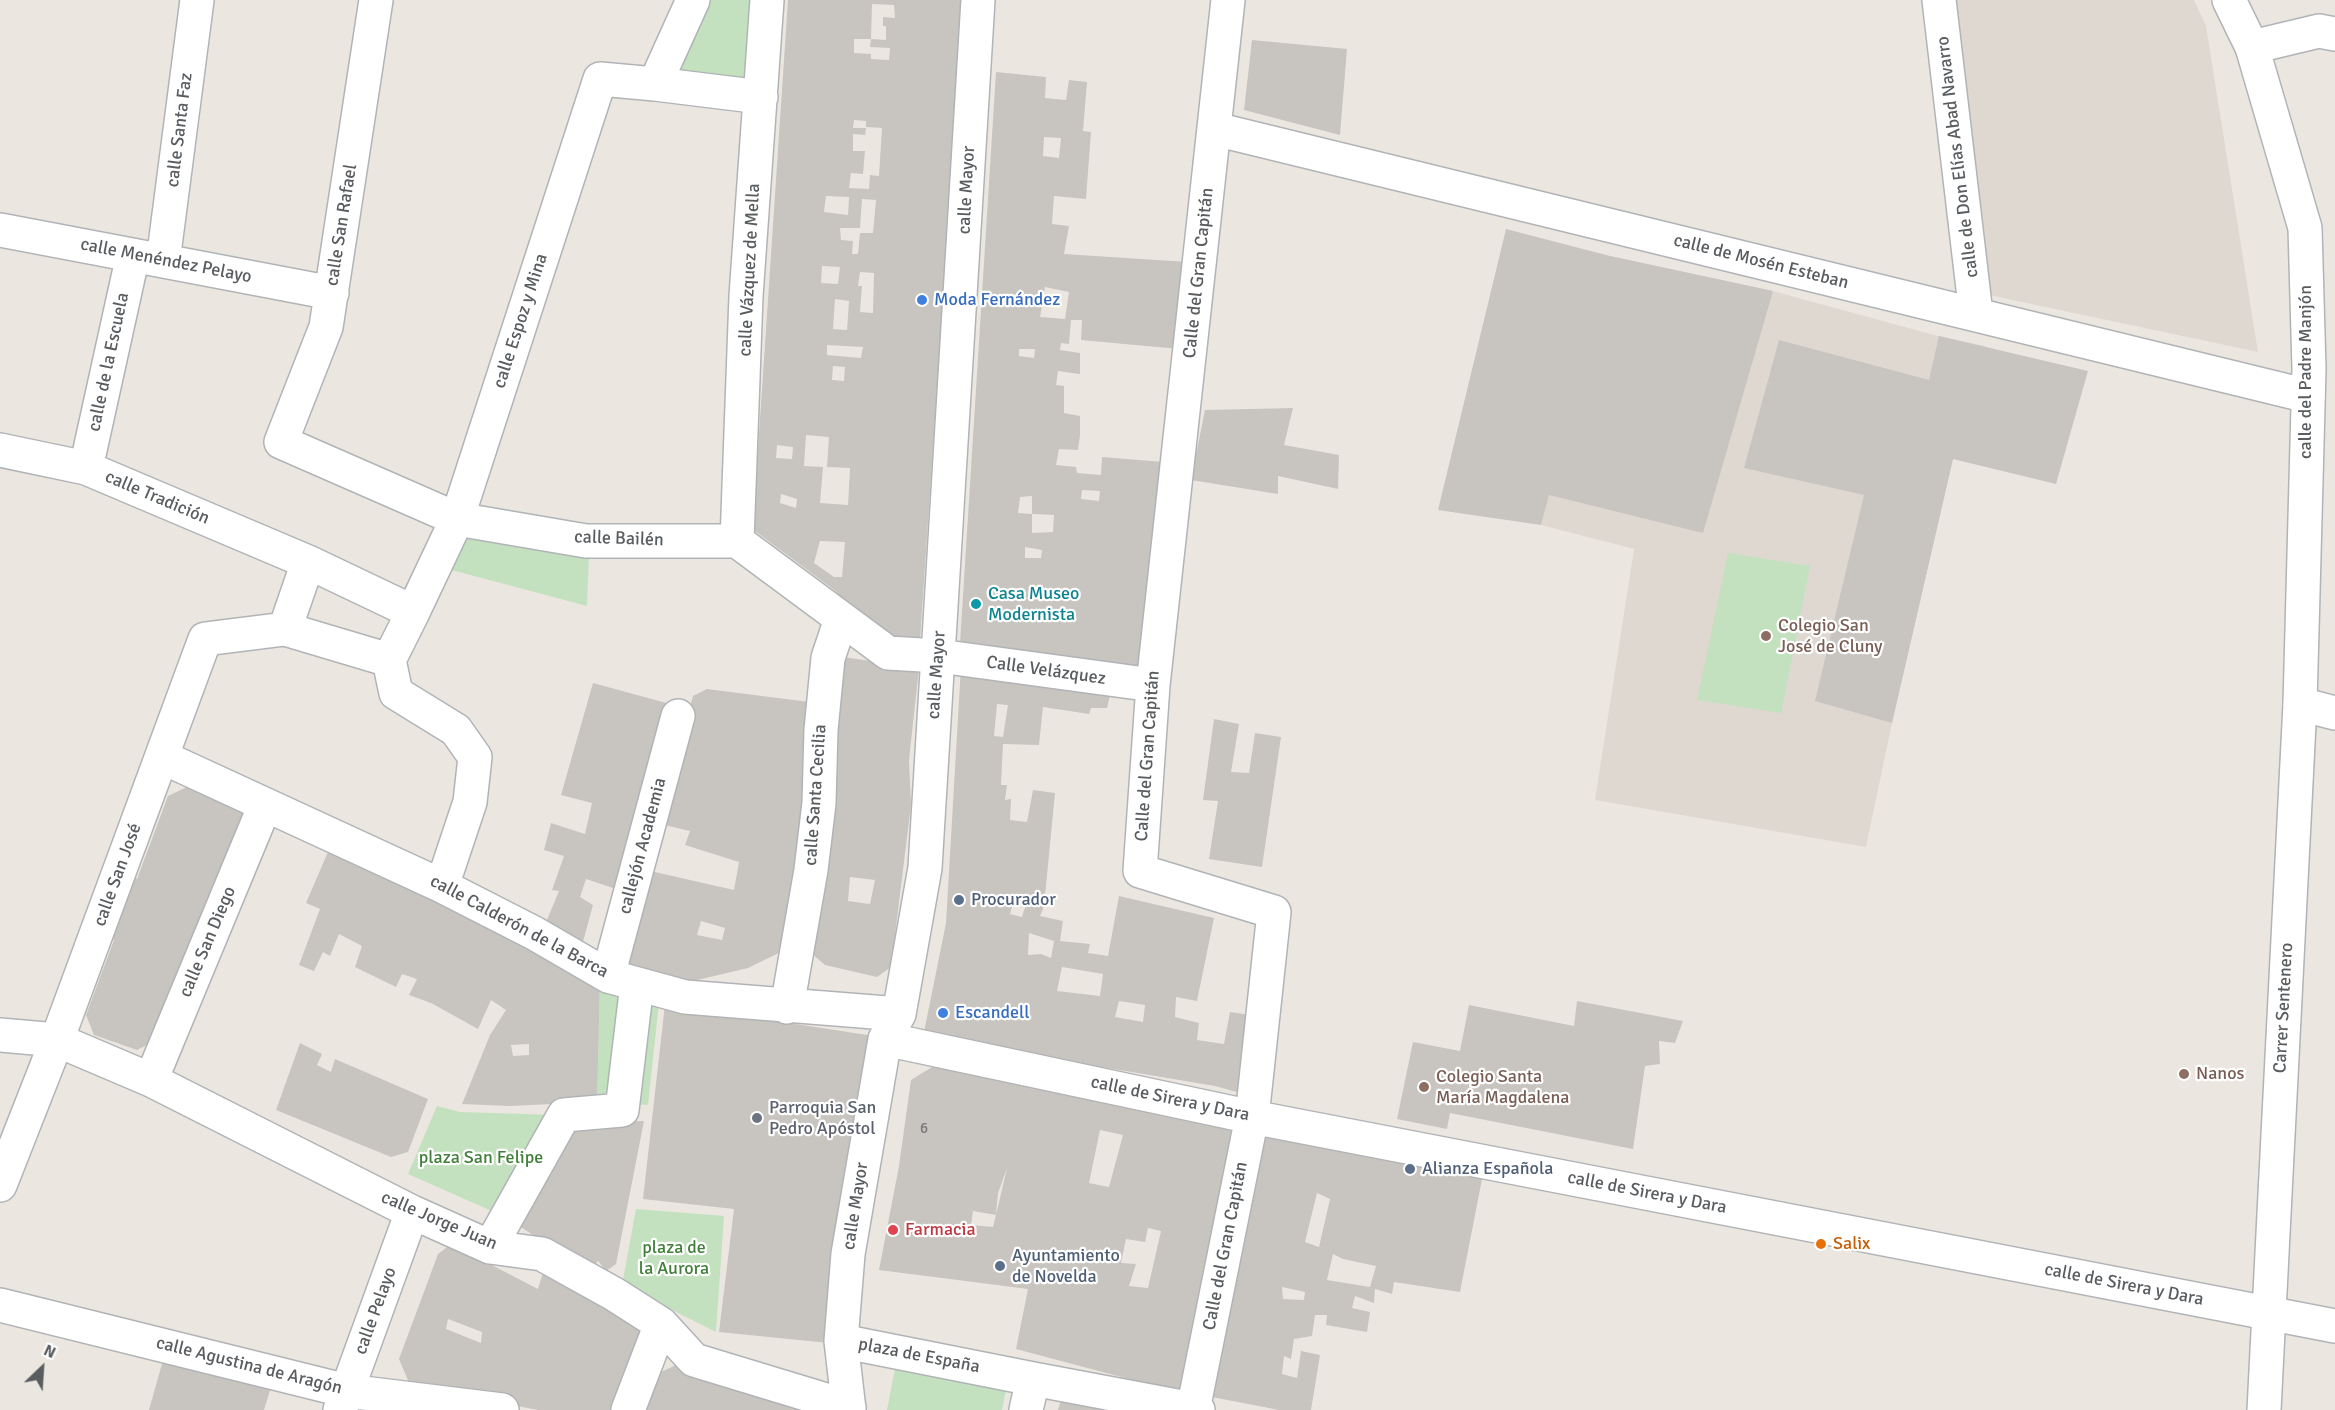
<!DOCTYPE html>
<meta charset="utf-8">
<style>
body{margin:0}
#map{position:relative;width:2335px;height:1410px;overflow:hidden;background:#ebe7e0;font-family:Signika,sans-serif}
canvas{display:block}
.north{position:absolute;left:12px;top:1338px;width:60px;height:60px;-webkit-text-stroke:4px #fff;paint-order:stroke;rotate:25deg;font-size:16px;font-weight:700;line-height:24px;text-align:center;color:#595d60}
.north::after{content:'';display:block;margin:auto;width:21px;height:27px;background:#595d60;clip-path:polygon(50% 0,100% 100%,50% 72%,0 100%)}
</style>
<div id="map">
<canvas width="2335" height="1410"></canvas>
<div class="north">N</div>
</div>
<script>
const ctx = document.querySelector('canvas').getContext('2d');
ctx.lineJoin = 'round';
function paint(path, color) {
  ctx.fillStyle = color;
  ctx.fill(path, 'evenodd');
}
function poly(rows) {
  const path = new Path2D();
  for (const r of rows) {
    path.moveTo(r[0], r[1]);
    for (let i = 2; i < r.length; i += 2) path.lineTo(r[i], r[i + 1]);
  }
  return path;
}
function stroke(path, color, width, dash) {
  ctx.strokeStyle = color;
  ctx.lineWidth = width;
  ctx.lineCap = dash ? 'butt' : 'round';
  ctx.setLineDash(dash || []);
  ctx.stroke(path);
}
function write(font, color, halo, rows, align = 'center') {
  ctx.font = font + ' Signika,sans-serif';
  ctx.lineWidth = 4.5;
  ctx.setLineDash([]);
  ctx.textBaseline = 'middle';
  ctx.strokeStyle = halo;
  ctx.fillStyle = color;
  for (const [text, x, y, turn = 0] of rows) {
    ctx.save();
    ctx.translate(x, y);
    ctx.rotate((+turn || 0) * Math.PI / 180);
    ctx.textAlign = isNaN(turn) ? turn : align;
    if (halo) ctx.strokeText(text, 0, 0);
    ctx.fillText(text, 0, 0);
    ctx.restore();
  }
}
paint(poly([
 [1948,0,2194,0,2206,26,2258,352,1984,294],
 [1610,256,1773,291,1938,336,1985,346,1953,459,1892,723,1866,847,1595,800,1634,549,1541,525]
]), '#ded8d1');
paint(poly([
 [701,0,760,0,755,83,670,73],
 [464,530,589,556,587,606,444,568],
 [1728,553,1810,566,1781,713,1697,700],
 [600,982,659,1003,648,1105,597,1102],
 [437,1106,460,1112,557,1115,503,1216,408,1174],
 [636,1209,724,1216,716,1332,622,1285],
 [896,1363,1007,1385,1002,1410,887,1410]
]), '#c3e1be');
paint(poly([
 [788,0,963,0,920,640,894,640,868,623,833,589,755,531,753,524],
 [872,4,894,5,895,18,883,17,883,26,886,26,886,40,871,39,870,47,890,48,889,60,871,59,871,54,854,53,854,39,871,39],
 [854,120,866,121,866,127,882,128,879,176,870,175,869,189,849,188,851,173,863,174,865,151,853,151,853,134,865,135,866,128,853,128],
 [826,196,849,197,848,215,824,212],
 [862,199,876,200,873,233,860,233,858,254,852,254,853,241,841,240,840,228,860,228],
 [822,266,840,267,838,284,821,283],
 [860,272,874,273,873,313,860,312,862,286,858,286],
 [835,299,849,301,847,330,833,329],
 [827,345,863,347,861,358,827,355],
 [833,366,845,367,844,381,832,380],
 [806,435,829,437,827,467,850,468,848,505,820,503,823,467,804,466],
 [777,445,793,447,792,459,776,458],
 [781,494,797,499,796,508,780,503],
 [820,541,845,542,842,577,834,577,814,563],
 [1252,40,1347,49,1340,135,1244,110],
 [996,72,1046,77,1045,98,1066,100,1069,80,1087,82,1083,131,1091,132,1086,199,1054,196,1052,224,1069,226,1064,254,1188,262,1179,349,1081,340,1082,320,1071,320,1069,344,1061,343,1060,350,1080,353,1080,374,1058,371,1056,385,1064,386,1064,413,1080,416,1080,435,1078,450,1059,449,1056,465,1076,467,1077,473,1101,475,1102,457,1164,462,1139,670,960,643],
 [1044,137,1061,138,1059,158,1043,156],
 [1045,287,1069,292,1065,319,1040,317],
 [1019,349,1035,349,1034,358,1019,356],
 [1082,490,1100,491,1099,501,1081,499],
 [1032,496,1032,514,1054,515,1053,532,1032,533,1032,514,1018,513,1020,497],
 [1025,547,1042,550,1041,558,1025,558],
 [1506,229,1610,256,1773,291,1703,533,1549,495,1541,525,1438,510],
 [1939,336,2088,371,2056,484,1953,459,1892,723,1815,701,1864,495,1744,468,1779,340,1929,380],
 [1293,408,1284,445,1339,455,1338,489,1278,476,1278,494,1191,480,1205,410],
 [836,656,919,668,909,760,911,805,891,967,877,977,825,965,811,953],
 [850,877,875,880,870,904,848,901],
 [961,666,1111,691,1107,708,1091,708,1089,714,1043,707,1039,745,1003,744,1001,785,1007,785,1005,800,1011,799,1010,820,1027,822,1033,790,1055,793,1044,906,1040,916,1063,921,1060,941,1090,944,1088,953,1108,956,1119,896,1214,918,1197,1001,1176,997,1175,1017,1199,1023,1197,1040,1224,1044,1230,1012,1256,1016,1244,1094,1215,1086,923,1037,946,923],
 [997,704,1008,705,1003,737,994,736],
 [1013,902,1026,904,1022,917,1010,914],
 [1029,933,1054,941,1051,958,1041,954,1028,955],
 [1062,967,1103,974,1100,996,1057,991],
 [1119,1001,1145,1005,1143,1022,1115,1017],
 [593,683,670,704,622,891,586,879,580,897,593,905,581,949,544,927,559,891,552,890,564,856,544,850,551,823,585,834,592,803,561,795],
 [707,689,817,703,787,949,748,968,693,981,620,964,646,870,734,890,739,862,685,845,690,831,656,823,693,696],
 [701,921,725,928,722,940,697,935],
 [1214,719,1239,724,1231,772,1249,773,1255,733,1281,737,1262,867,1209,859,1218,801,1203,800],
 [193,784,251,808,153,1042,137,1050,94,1035,86,1015,114,940,108,938,133,877,137,879,168,796],
 [331,845,600,982,597,1102,509,1106,462,1104,490,1035,506,1010,491,1000,478,1029,431,1003,409,995,417,979,402,974,396,987,355,967,362,946,339,934,330,956,323,952,314,971,299,965,320,909,306,903],
 [529,1044,529,1055,513,1056,511,1045],
 [1577,1001,1683,1021,1675,1043,1659,1041,1660,1064,1645,1066,1633,1149,1450,1113,1447,1129,1397,1119,1413,1042,1460,1051,1469,1005,1574,1026],
 [665,1004,874,1036,829,1343,719,1332,734,1209,643,1199],
 [300,1043,322,1054,317,1065,331,1072,335,1059,428,1099,408,1152,391,1157,276,1110],
 [937,1064,1239,1126,1189,1395,1016,1349,1028,1289,879,1270,899,1166,911,1080],
 [1100,1130,1123,1135,1109,1187,1089,1183],
 [1007,1168,996,1215,993,1227,971,1225,973,1211,996,1215,998,1193],
 [1148,1228,1161,1231,1148,1288,1129,1286,1136,1264,1121,1263,1126,1239,1145,1242],
 [644,1121,616,1264,606,1271,598,1261,589,1273,512,1221,565,1123],
 [1262,1130,1483,1174,1460,1292,1394,1282,1392,1294,1375,1289,1374,1303,1355,1296,1352,1308,1370,1312,1367,1332,1326,1325,1327,1315,1315,1315,1312,1336,1294,1339,1291,1359,1284,1356,1282,1374,1297,1378,1301,1351,1320,1355,1311,1410,1279,1410,1212,1397],
 [1317,1193,1330,1199,1319,1247,1305,1242],
 [1333,1254,1343,1259,1376,1266,1370,1287,1327,1280],
 [1282,1287,1305,1292,1304,1300,1283,1299],
 [451,1244,538,1289,544,1269,646,1330,617,1410,538,1410,410,1385,399,1359,438,1254],
 [448,1319,482,1332,481,1343,446,1329],
 [163,1360,271,1387,264,1410,149,1410],
 [678,1364,811,1410,642,1410,659,1373],
 [1063,1394,1125,1410,1058,1410]
]), '#c8c4c0');
const street = poly([
 [376,0,326,327,281,442,457,519,586,541,737,541,888,653,939,656,1153,685],
 [1939,0,1976,314],
 [2252,47,2319,31,2335,34],
 [655,84,761,97],
 [1215,129,2308,396],
 [0,230,332,293],
 [163,261,197,0],
 [0,450,86,468,308,562,413,612,389,660,285,629,308,562],
 [86,468,133,255],
 [737,541,746,296,767,0],
 [413,612,457,519,600,79,655,84,693,0],
 [389,660,396,693,456,730,475,757,470,802,442,886],
 [2300,704,2335,713],
 [162,757,442,886,534,933,608,976,685,997,899,1014],
 [608,976,678,716],
 [787,1007,811,870,819,803,821,730,828,658,841,619],
 [0,1035,57,1040,151,1080,412,1212,490,1247,542,1254,614,1294,661,1324,694,1360,849,1407],
 [885,1039,1252,1117,2335,1326],
 [151,1080,265,805],
 [0,1185,57,1040,205,639,285,629],
 [490,1247,564,1115,622,1110,637,984],
 [0,1305,347,1391,502,1410],
 [841,1341,1033,1379,1026,1410],
 [1033,1379,1198,1410],
 [340,1410,412,1212],
 [628,1410,661,1324],
 [849,1410,841,1341,848,1254,885,1039,899,1014,925,868,978,0],
 [1193,1410,1252,1117,1274,912,1140,871,1153,685,1228,0]
]);
const secondary = poly([
 [2229,0,2252,47,2305,228,2309,369,2300,704,2264,1410]
]);
stroke(street, '#b1b4b7', 36);
stroke(secondary, '#b0b4b7', 36);
stroke(street, '#fff', 33);
stroke(secondary, '#fff', 33);
for (const [x, y, r, color] of [
 [922,300,6,"#3f7fe0"],
 [976,604,6,"#0f9aa8"],
 [1766,636,6,"#8d6e63"],
 [959,900,6,"#5c6f8a"],
 [943,1013,6,"#3f7fe0"],
 [2184,1074,6,"#8d6e63"],
 [1424,1087,6,"#8d6e63"],
 [757,1118,6,"#6b7280"],
 [1410,1169,6,"#5c6f8a"],
 [893,1230,6,"#e0444e"],
 [1821,1244,6,"#e8710a"],
 [1000,1266,6,"#5c6f8a"]
]) {
  const dot = new Path2D();
  dot.arc(x, y, r, 0, 2 * Math.PI);
  ctx.fillStyle = color;
  ctx.fill(dot);
  stroke(dot, '#fff', 2);
}
write('15px', '#757778', null, [
 ["6",924,1129]
]);
write('18px', '#595d60', '#fff', [
 ["calle Santa Faz",180,130,-83],
 ["calle de Don Elías Abad Navarro",1958,157,-97],
 ["calle Mayor",967,190,-87],
 ["calle San Rafael",342,225,-81],
 ["calle Menéndez Pelayo",166,261,11],
 ["calle de Mosén Esteban",1761,262,14],
 ["calle Vázquez de Mella",750,270,-87],
 ["Calle del Gran Capitán",1199,273,-84],
 ["calle Espoz y Mina",521,321,-72],
 ["calle de la Escuela",109,362,-78],
 ["calle del Padre Manjón",2306,372,-90],
 ["calle Tradición",157,498,23],
 ["calle Bailén",619,539,2],
 ["Calle Velázquez",1046,671,8],
 ["calle Mayor",937,675,-86],
 ["Calle del Gran Capitán",1148,756,-86],
 ["calle Santa Cecilia",816,795,-86],
 ["callejón Academia",643,846,-75],
 ["calle San José",118,875,-70],
 ["calle Calderón de la Barca",519,927,28],
 ["calle San Diego",208,942,-67],
 ["Carrer Sentenero",2284,1008,-87],
 ["calle de Sirera y Dara",1170,1099,12],
 ["calle de Sirera y Dara",1647,1193,11],
 ["calle Mayor",856,1206,-81],
 ["calle Jorge Juan",439,1221,23],
 ["Calle del Gran Capitán",1226,1246,-79],
 ["calle de Sirera y Dara",2124,1285,11],
 ["calle Pelayo",376,1311,-70],
 ["plaza de España",919,1356,11],
 ["calle Agustina de Aragón",249,1366,14]
]);
write('18px', '#366cbe', '#fff', [
 ["Moda Fernández",934,300],
 ["Escandell",955,1013]
], 'left');
write('18px', '#0d838f', '#fff', [
 ["Casa Museo",988,594],
 ["Modernista",988,615]
], 'left');
write('18px', '#785e54', '#fff', [
 ["Colegio San",1778,626],
 ["José de Cluny",1778,647],
 ["Nanos",2196,1074],
 ["Colegio Santa",1436,1077],
 ["María Magdalena",1436,1098]
], 'left');
write('18px', '#4e5e75', '#fff', [
 ["Procurador",971,900],
 ["Alianza Española",1422,1169],
 ["Ayuntamiento",1012,1256],
 ["de Novelda",1012,1277]
], 'left');
write('18px', '#5b616d', '#fff', [
 ["Parroquia San",769,1108],
 ["Pedro Apóstol",769,1129]
], 'left');
write('18px', '#407f39', '#fff', [
 ["plaza San Felipe",481,1158],
 ["plaza de",674,1248],
 ["la Aurora",674,1269]
]);
write('18px', '#be3a42', '#fff', [
 ["Farmacia",905,1230]
], 'left');
write('18px', '#c56008', '#fff', [
 ["Salix",1833,1244]
], 'left');
</script>
